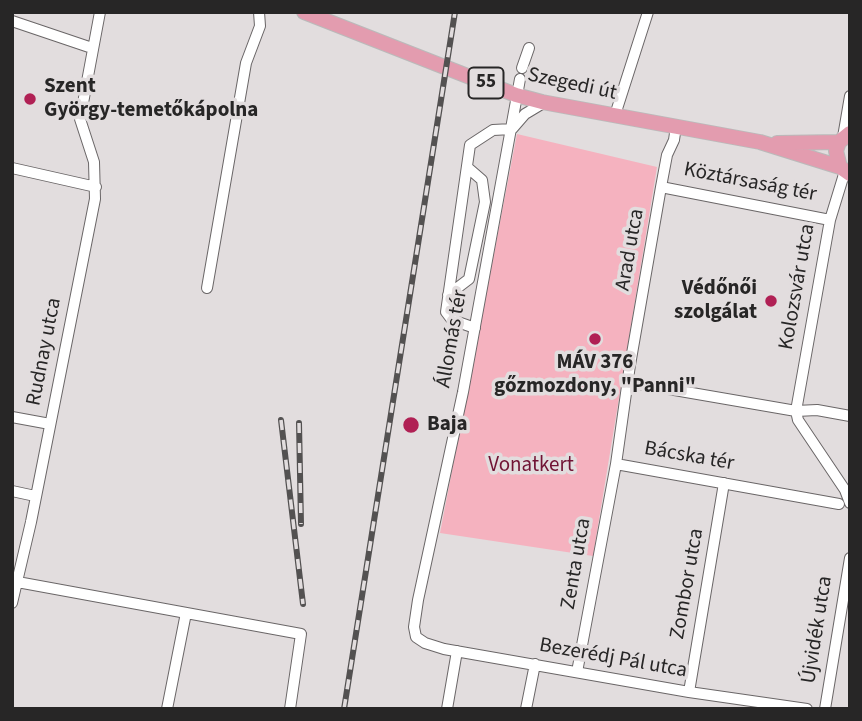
<!DOCTYPE html>
<meta charset="utf-8">
<style>
body{margin:0}
#map{position:relative;width:862px;height:721px;overflow:hidden;background:#e2ddde;font-family:"Source Sans 3",sans-serif}
canvas{display:block}
.frame{position:absolute;inset:0;border:14px solid #272626;pointer-events:none}
</style>
<div id="map">
<canvas width="862" height="721"></canvas>
<div class="frame"></div>
</div>
<script>
const ctx = document.querySelector('canvas').getContext('2d');
ctx.lineJoin = 'round';
function paint(path, color) {
  ctx.fillStyle = color;
  ctx.fill(path, 'evenodd');
}
function poly(rows) {
  const path = new Path2D();
  for (const r of rows) {
    path.moveTo(r[0], r[1]);
    for (let i = 2; i < r.length; i += 2) path.lineTo(r[i], r[i + 1]);
  }
  return path;
}
function stroke(path, color, width, dash) {
  ctx.strokeStyle = color;
  ctx.lineWidth = width;
  ctx.lineCap = dash ? 'butt' : 'round';
  ctx.setLineDash(dash || []);
  ctx.stroke(path);
}
function write(font, color, halo, rows, align = 'center') {
  ctx.font = font + ' "Source Sans 3",sans-serif';
  ctx.lineWidth = 7;
  ctx.setLineDash([]);
  ctx.textBaseline = 'middle';
  ctx.strokeStyle = halo;
  ctx.fillStyle = color;
  for (const [text, x, y, turn = 0] of rows) {
    ctx.save();
    ctx.translate(x, y);
    ctx.rotate((+turn || 0) * Math.PI / 180);
    ctx.textAlign = isNaN(turn) ? turn : align;
    if (halo) ctx.strokeText(text, 0, 0);
    ctx.fillText(text, 0, 0);
    ctx.restore();
  }
}
paint(poly([
 [517,134,657,167,593,556,440,533]
]), '#f5b2bf');
const minor = poly([
 [12,21,92,48],
 [522,68,529,48],
 [520,79,463,392,418,600,414,627,416,637,425,643,444,649,689,692,807,709],
 [615,115,648,12],
 [512,129,525,114,545,102],
 [843,137,850,96],
 [12,168,96,187],
 [845,171,830,220,796,411,798,420,845,490,850,503],
 [661,187,830,220],
 [207,288,246,63,260,26,259,12],
 [448,295,469,279,485,202,482,180,467,167],
 [475,328,452,320,446,312,470,145,493,130,512,129],
 [628,382,796,411,817,410,850,416],
 [12,417,50,424],
 [616,464,839,504],
 [12,491,35,496],
 [12,581,301,634,290,709],
 [12,603,31,522,95,199,94,162,80,119,100,12],
 [577,672,616,464,630,365,661,187,667,155,674,140,676,126],
 [689,692,724,483],
 [167,709,186,613],
 [447,709,457,651],
 [526,709,535,664],
 [825,709,850,558]
]);
const major = poly([
 [304,12,516,95,542,102,760,142,840,167],
 [850,133,839,142,836,151,840,167,850,174],
 [777,143,839,142]
]);
stroke(minor, '#6a6667', 12);
stroke(major, '#bababa', 16);
stroke(minor, '#fff', 10);
stroke(major, '#e39caf', 14);
const rail = poly([
 [281,420,303,604],
 [299,423,301,524],
 [344,709,455,12]
]);
stroke(rail, '#535151', 6);
stroke(rail, '#e2ddde', 3.5, [10]);
for (const [x, y, r, color] of [
 [30,99,7,"#b02054"],
 [771,301,7,"#b02054"],
 [595,339,7,"#b02054"],
 [411,425,9,"#b02054"]
]) {
  const dot = new Path2D();
  dot.arc(x, y, r, 0, 2 * Math.PI);
  ctx.fillStyle = color;
  ctx.fill(dot);
  stroke(dot, '#e2ddde', 2.5);
}
for (const [x, y, w] of [
 [486,83,35]
]) {
  const box = new Path2D();
  box.roundRect(x - w / 2, y - 15.5, w, 31, 5);
  ctx.fillStyle = '#e2ddde';
  ctx.fill(box);
  stroke(box, '#272626', 2);
}
write('bold 19px', '#272626', null, [
 ["55",486,83]
]);
write('21px', '#272626', '#e2ddde', [
 ["Szegedi út",572,85,12],
 ["Köztársaság tér",750,183,11],
 ["Arad utca",631,250,-80],
 ["Kolozsvár utca",798,287,-80],
 ["Állomás tér",453,339,-80],
 ["Rudnay utca",45,352,-79],
 ["Bácska tér",689,457,10],
 ["Zenta utca",577,564,-80],
 ["Zombor utca",688,584,-80],
 ["Újvidék utca",818,630,-81],
 ["Bezerédj Pál utca",613,659,10]
]);
write('bold 21px', '#272626', '#e2ddde', [
 ["Szent",44,87],
 ["György-temetőkápolna",44,111],
 ["Védőnői",757,289,"right"],
 ["szolgálat",757,313,"right"],
 ["MÁV 376",595,363,"center"],
 ["gőzmozdony, \"Panni\"",595,387,"center"],
 ["Baja",427,425]
], 'left');
write('21px', '#701334', '#e2ddde', [
 ["Vonatkert",531,466]
]);
</script>
